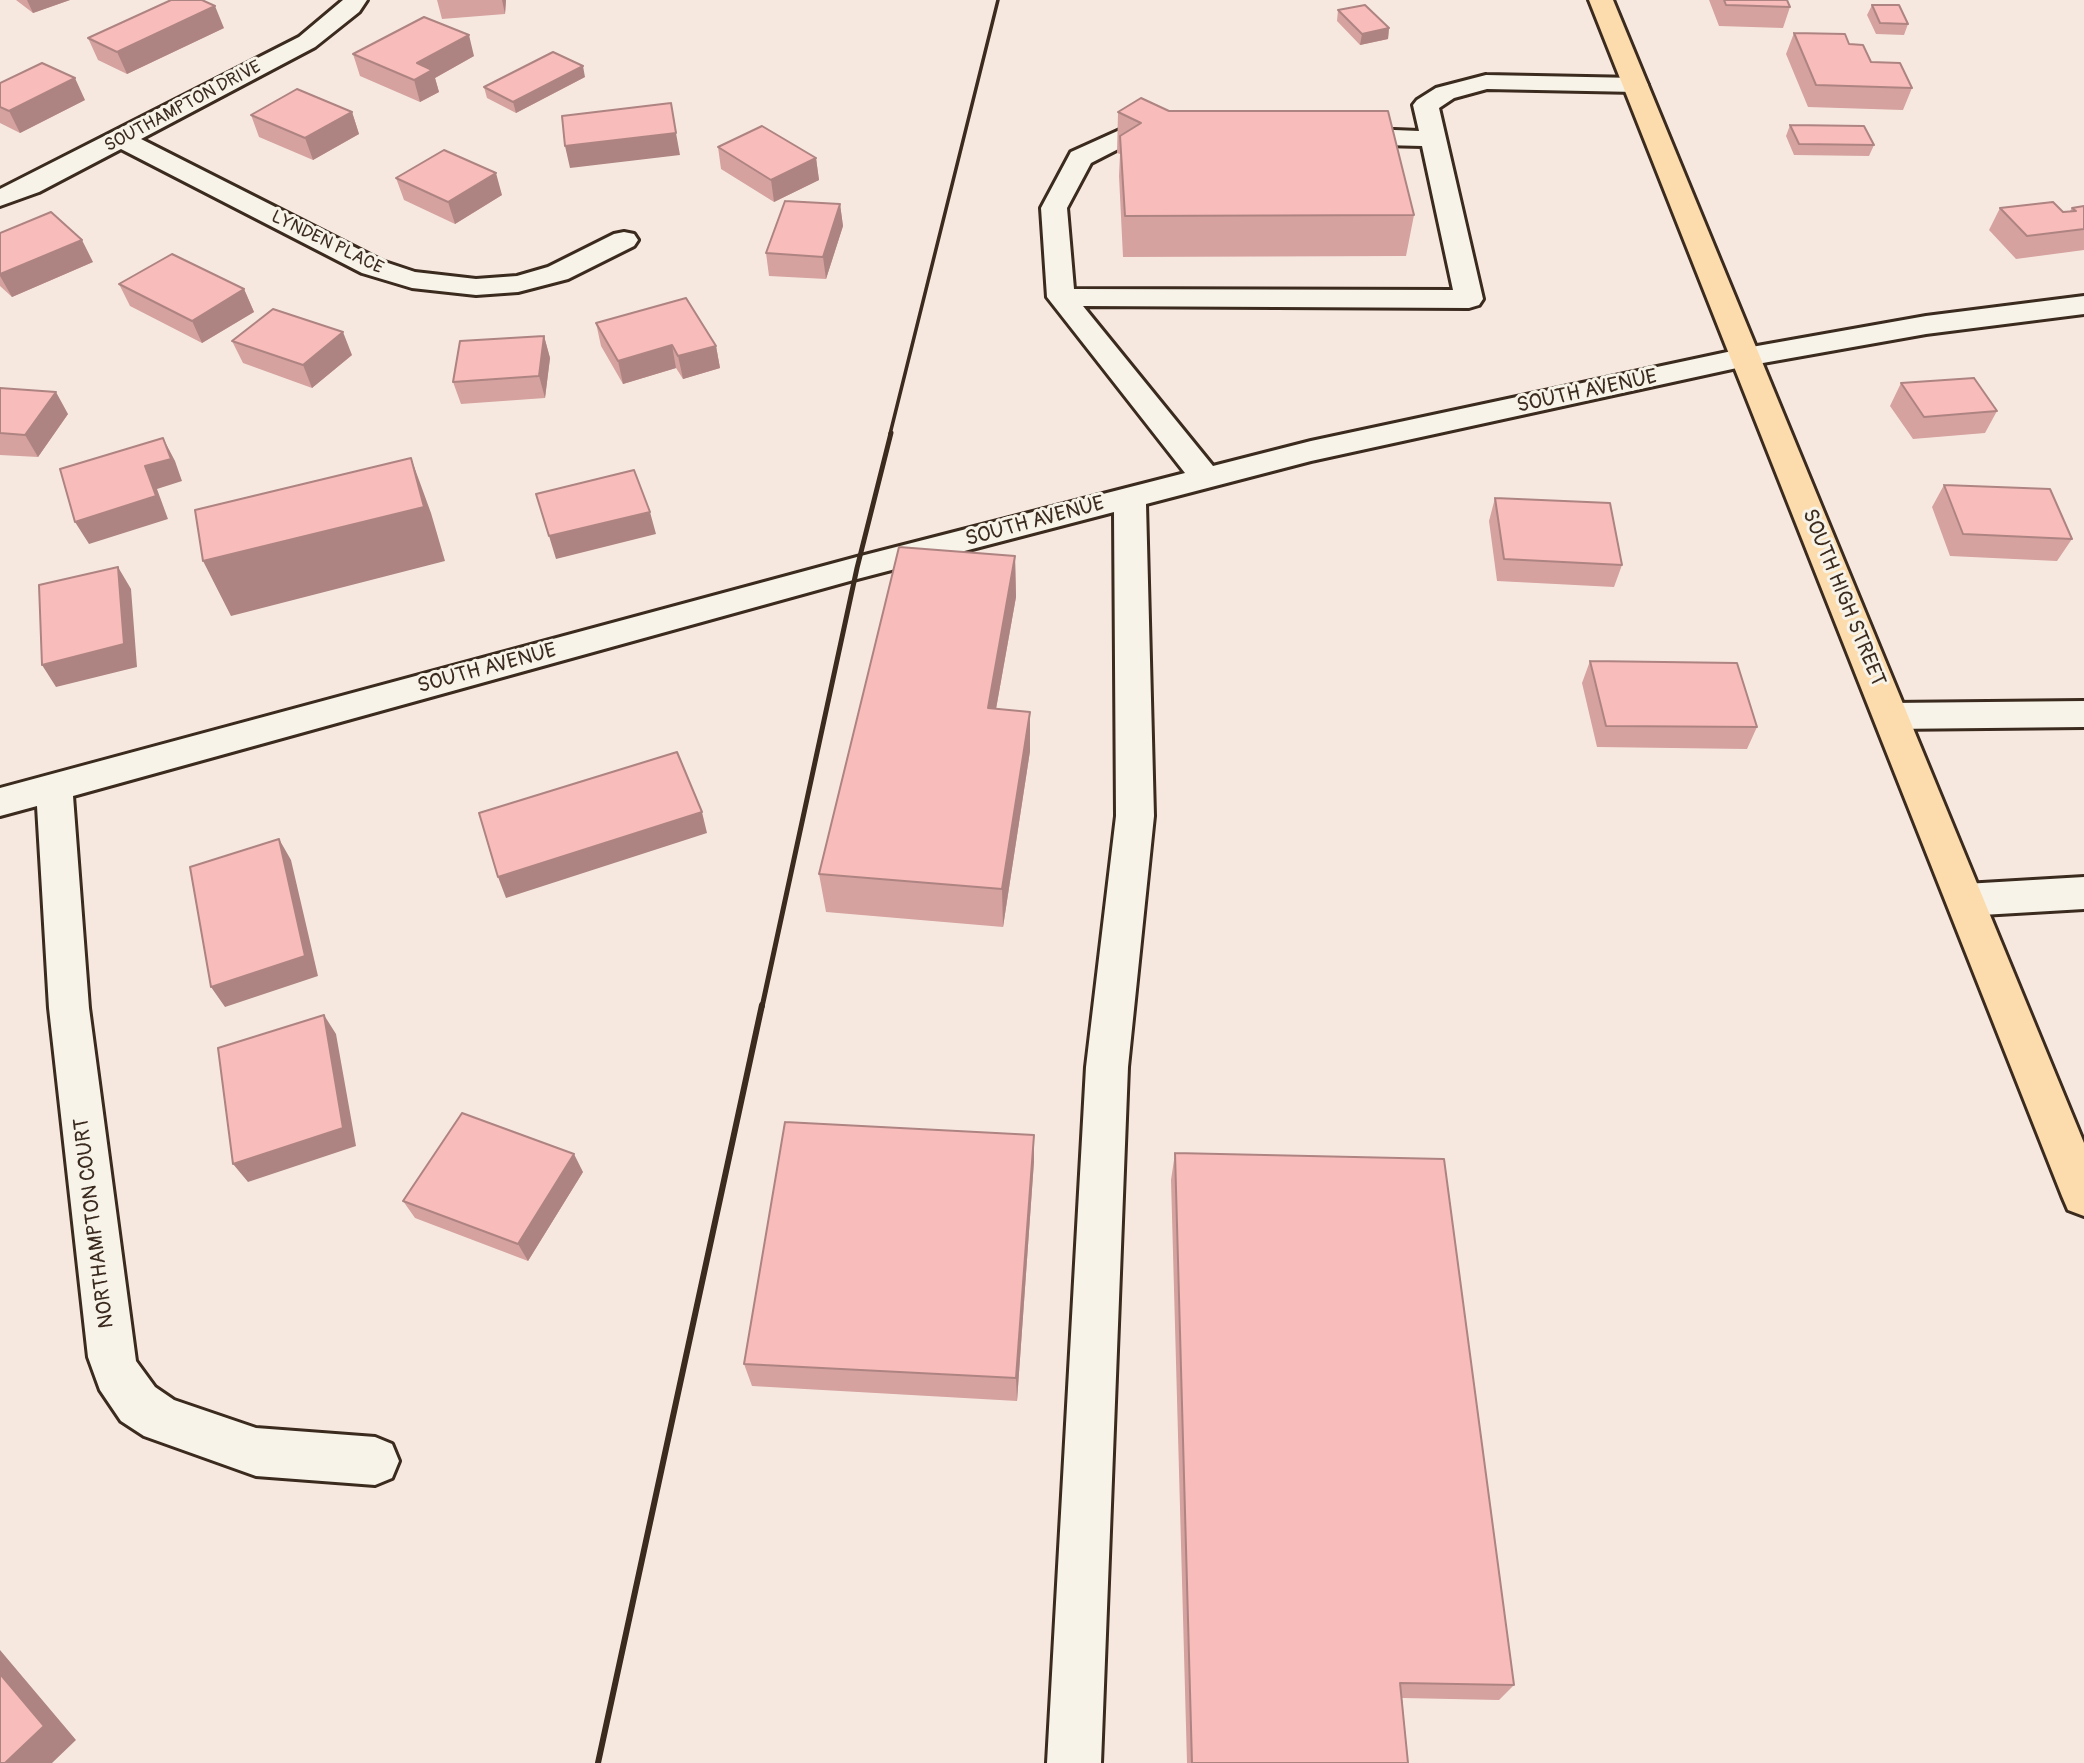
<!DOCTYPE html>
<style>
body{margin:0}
canvas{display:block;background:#f7e8df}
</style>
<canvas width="2084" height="1763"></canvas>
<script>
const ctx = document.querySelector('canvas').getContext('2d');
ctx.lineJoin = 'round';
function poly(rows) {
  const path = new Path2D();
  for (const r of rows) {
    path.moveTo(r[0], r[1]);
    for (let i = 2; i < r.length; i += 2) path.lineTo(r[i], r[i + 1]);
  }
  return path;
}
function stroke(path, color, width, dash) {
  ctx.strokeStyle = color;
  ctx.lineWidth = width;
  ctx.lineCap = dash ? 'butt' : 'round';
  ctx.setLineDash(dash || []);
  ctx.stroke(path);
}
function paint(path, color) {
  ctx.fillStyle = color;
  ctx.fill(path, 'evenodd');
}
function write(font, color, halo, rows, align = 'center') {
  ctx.font = font + ' Pangolin,sans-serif';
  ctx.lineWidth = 6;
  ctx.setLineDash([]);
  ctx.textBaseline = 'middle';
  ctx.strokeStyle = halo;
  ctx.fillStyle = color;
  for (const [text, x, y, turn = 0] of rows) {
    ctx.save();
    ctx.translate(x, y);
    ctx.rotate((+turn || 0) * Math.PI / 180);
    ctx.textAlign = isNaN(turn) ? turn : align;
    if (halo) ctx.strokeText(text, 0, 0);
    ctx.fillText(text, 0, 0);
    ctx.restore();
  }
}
const minor = poly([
 [343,0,367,0,359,12,315,47,141,139,382,261,415,272,476,279,517,276,548,267,614,234,624,232,634,234,638,240,634,246,568,279,518,292,476,295,412,288,362,273,121,149,39,192,0,206,0,189,299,37,343,0],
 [1486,75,1636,78,1645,80,1648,85,1645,90,1636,92,1487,89,1454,98,1439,108,1483,299,1479,305,1469,308,1083,306,1213,466,1311,441,1746,348,1926,316,2084,296,2084,314,1926,334,1746,366,1311,461,1146,504,1154,816,1128,1067,1101,1763,1047,1763,1086,1067,1116,816,1114,512,857,579,73,796,89,1008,136,1361,155,1387,174,1400,256,1428,375,1437,392,1444,399,1461,392,1478,375,1485,256,1476,144,1436,121,1421,100,1390,88,1357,49,1008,37,806,0,816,0,788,857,557,1185,473,1047,297,1041,208,1071,152,1122,129,1169,119,1178,122,1182,127,1178,132,1130,143,1091,163,1067,208,1074,289,1453,290,1422,146,1344,144,1335,141,1331,136,1335,131,1344,128,1419,131,1413,105,1417,100,1436,88,1486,75],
 [2084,701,2084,727,1891,729,1878,725,1873,716,1878,707,1891,703,2084,701],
 [2084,877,2084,909,1965,916,1951,911,1946,900,1951,889,1965,884,2084,877]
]);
const major = poly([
 [1589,0,1613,0,2084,1143,2084,1216,2068,1210,2062,1196,1589,0]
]);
stroke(minor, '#3b2a1e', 6);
stroke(major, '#3b2a1e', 6);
paint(minor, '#f7f3e8');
paint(major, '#fcdcac');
stroke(poly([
 [890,434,998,0]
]), '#3b2a1e', 3.5);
stroke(poly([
 [762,1007,857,568,891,433]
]), '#3b2a1e', 5);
stroke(poly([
 [598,1763,762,1005]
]), '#3b2a1e', 6);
paint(poly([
 [16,0,70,0,33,13],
 [437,0,506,0,505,14,442,19],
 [1709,0,1787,0,1790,7,1783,28,1719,26],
 [1872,5,1908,24,1904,35,1876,34,1867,15],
 [1338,10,1389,28,1388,39,1360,45,1337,21],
 [224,28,127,74,98,60,88,38],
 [1794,33,1849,44,1871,62,1912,88,1903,110,1808,107,1786,54],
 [353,54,474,56,435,78,439,92,420,102,360,76],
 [585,77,516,113,487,98,484,87],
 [0,83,85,100,20,133,0,123],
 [1169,111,1414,215,1406,256,1123,257,1119,176,1120,154,1117,153,1118,112],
 [352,112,359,134,313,160,259,137,251,115],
 [1790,125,1874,145,1869,156,1794,155,1786,136],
 [718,147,816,158,819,180,774,202,721,169],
 [396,178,502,195,455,224,404,200],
 [840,204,843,226,826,279,769,276,766,253],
 [2084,206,2084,250,2016,259,1989,230,2000,208,2063,212,2070,211,2072,208],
 [0,233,93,262,12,297,0,286],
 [119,284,244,289,254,312,202,343,130,306],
 [596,323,716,346,720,368,683,379,676,368,623,384,601,346],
 [544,336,550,358,545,398,461,404,453,382],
 [232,341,352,355,312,388,243,363],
 [1901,383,1997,411,1985,433,1913,439,1890,406],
 [0,388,68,414,38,457,0,455],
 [1944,485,2072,539,2057,561,1950,556,1932,507],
 [1495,498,1622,565,1614,587,1497,581,1489,521],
 [1015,556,1016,597,996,709,1030,751,1003,927,826,912,819,874],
 [1590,661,1757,727,1747,749,1597,747,1582,683],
 [1034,1135,1034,1161,1017,1401,752,1386,744,1364],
 [1175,1153,1514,1685,1499,1700,1402,1698,1408,1763,1187,1763,1171,1180],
 [583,1172,528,1261,415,1218,403,1201]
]), '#d5a2a0');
paint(poly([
 [27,0,70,0,33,13],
 [502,0,506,0,505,14],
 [215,6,224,28,127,74,117,52],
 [1389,28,1388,39,1360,45,1362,34],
 [469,35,474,56,435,78,439,92,420,102,414,80,417,63],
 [583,66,585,77,516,113,513,102],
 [75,78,85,100,20,133,9,111],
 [352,112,359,134,313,160,305,138],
 [676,133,680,155,570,168,565,146],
 [816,158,819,180,774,202,771,180],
 [496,173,502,195,455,224,448,202],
 [840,204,843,226,826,279,823,257],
 [82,240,93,262,12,297,0,276,0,274],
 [244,289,254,312,202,343,192,321],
 [343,332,352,355,312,388,303,365],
 [544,336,550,358,545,398,539,376],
 [672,345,676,368,623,384,618,361],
 [716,346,720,368,683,379,678,356],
 [56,392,68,414,38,457,25,435],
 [163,438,175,461,182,481,157,489,168,519,89,544,75,522,145,466],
 [411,458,431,513,445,561,231,616,203,561],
 [650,512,656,534,556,559,549,536],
 [1015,556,1016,597,989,748,988,708],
 [118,567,131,589,137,667,56,687,42,665],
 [1030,712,1030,751,1003,927,1002,889],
 [702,812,707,833,506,898,498,877],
 [279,839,291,860,318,976,225,1007,211,987],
 [324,1015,336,1034,356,1146,248,1182,233,1164],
 [1034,1135,1034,1161,1017,1401,1016,1378],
 [574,1154,583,1172,528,1261,518,1244],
 [0,1650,76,1740,52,1763,5,1763,0,1674]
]), '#ae8482');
const building = poly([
 [171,0,202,0,215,6,117,52,88,38,171,0],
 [1724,0,1787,0,1790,7,1726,5,1724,0],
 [1365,5,1389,28,1362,34,1338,10,1365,5],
 [1872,5,1899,5,1908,24,1880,23,1872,5],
 [424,17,469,35,417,63,432,70,414,80,353,54,424,17],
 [1794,33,1845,34,1849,44,1863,45,1871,62,1900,63,1912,88,1816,85,1794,33],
 [553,52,583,66,513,102,484,87,553,52],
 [42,63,75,78,9,111,0,107,0,83,42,63],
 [297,89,352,112,305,138,251,115,297,89],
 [1141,98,1169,111,1388,111,1414,215,1125,216,1120,136,1141,123,1118,112,1141,98],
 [671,103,676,133,565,146,562,116,671,103],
 [1790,125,1864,126,1874,145,1799,144,1790,125],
 [762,126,816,158,771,180,718,147,762,126],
 [444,150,496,173,448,202,396,178,444,150],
 [785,201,840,204,823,257,766,253,785,201],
 [2053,202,2063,212,2076,211,2072,208,2084,206,2084,229,2027,236,2000,208,2053,202],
 [51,212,82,240,0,274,0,233,51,212],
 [172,254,244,289,192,321,119,284,172,254],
 [686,298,716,346,678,356,672,345,618,361,596,323,686,298],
 [273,309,343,332,303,365,232,341,273,309],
 [544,336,539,376,453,382,460,341,544,336],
 [1974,378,1997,411,1924,417,1901,383,1974,378],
 [0,388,56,392,25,435,0,433,0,388],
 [163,438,171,459,145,466,156,496,75,522,60,469,163,438],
 [411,458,424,507,203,561,195,510,411,458],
 [634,470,650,512,549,536,536,494,634,470],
 [1944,485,2050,489,2072,539,1963,534,1944,485],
 [1495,498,1610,503,1622,565,1504,559,1495,498],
 [899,547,1015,556,988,708,1030,712,1002,889,819,874,899,547],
 [118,567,124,644,42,665,39,585,118,567],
 [1590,661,1737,663,1757,727,1606,726,1590,661],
 [677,752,702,812,498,877,479,813,677,752],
 [279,839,305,956,211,987,190,867,279,839],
 [324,1015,343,1128,233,1164,218,1048,324,1015],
 [462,1113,574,1154,518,1244,403,1201,462,1113],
 [785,1122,1034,1135,1016,1378,744,1364,785,1122],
 [1175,1153,1444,1159,1514,1685,1400,1683,1408,1763,1192,1763,1175,1153],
 [0,1674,44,1726,5,1763,0,1763,0,1674]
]);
paint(building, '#f8bcba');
stroke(building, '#ae8482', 2);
write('18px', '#3b2a1e', '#f7f3e8', [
 ["SOUTHAMPTON DRIVE",183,107,-28],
 ["LYNDEN PLACE",327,243,26]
]);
write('21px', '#3b2a1e', '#f7f3e8', [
 ["SOUTH AVENUE",1587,392,-12],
 ["SOUTH AVENUE",1035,522,-15],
 ["SOUTH HIGH STREET",1843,598,68],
 ["SOUTH AVENUE",487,669,-15],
 ["NORTHAMPTON COURT",95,1223,-97]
]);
</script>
